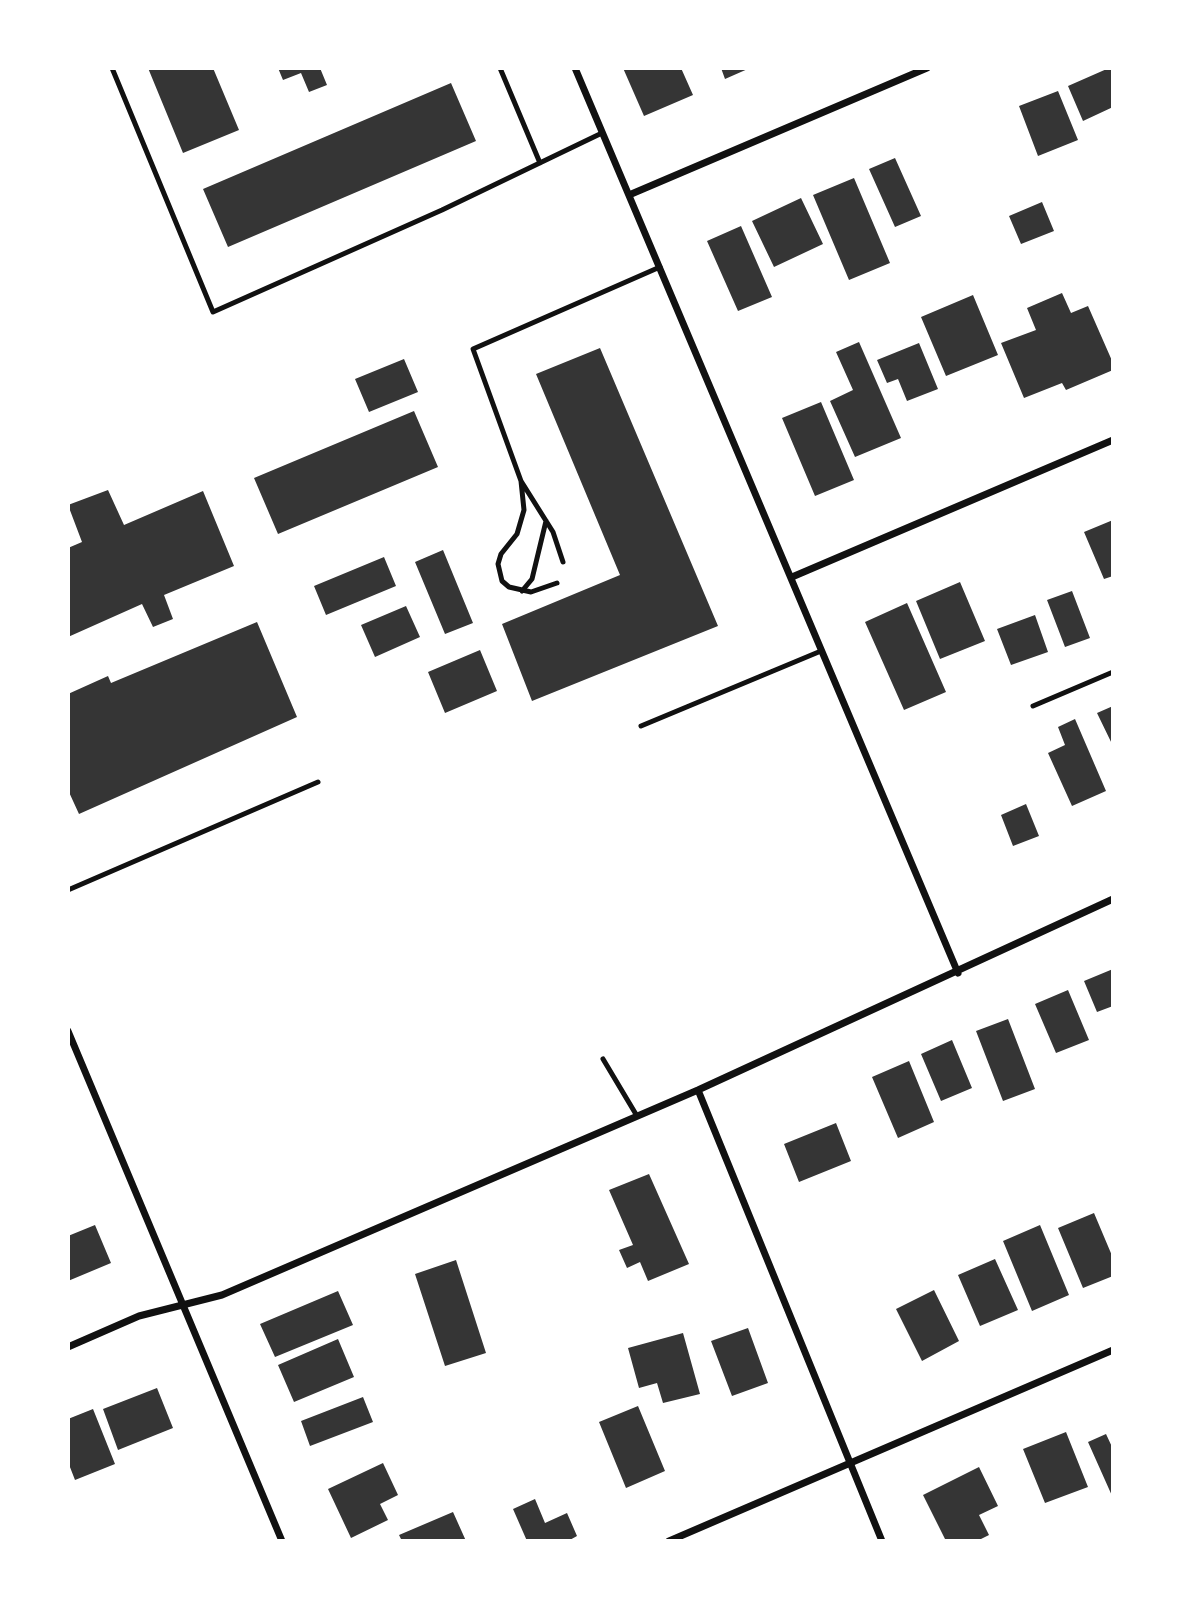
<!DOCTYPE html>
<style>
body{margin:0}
#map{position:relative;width:1181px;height:1609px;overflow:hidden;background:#fff;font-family:Cabin,sans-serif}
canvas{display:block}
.frame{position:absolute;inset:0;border:70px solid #fff;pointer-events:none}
</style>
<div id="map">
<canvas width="1181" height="1609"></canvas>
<div class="frame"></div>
</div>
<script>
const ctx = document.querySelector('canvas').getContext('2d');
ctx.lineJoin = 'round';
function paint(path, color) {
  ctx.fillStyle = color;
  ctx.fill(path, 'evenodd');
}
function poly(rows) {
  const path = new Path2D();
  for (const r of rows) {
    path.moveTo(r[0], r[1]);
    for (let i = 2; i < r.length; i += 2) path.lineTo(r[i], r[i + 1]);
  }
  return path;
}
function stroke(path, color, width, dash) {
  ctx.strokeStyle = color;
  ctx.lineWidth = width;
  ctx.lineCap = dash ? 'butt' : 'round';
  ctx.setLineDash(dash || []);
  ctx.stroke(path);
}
paint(poly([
 [148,68,213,68,239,130,183,153],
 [278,68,320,68,327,85,309,92,301,73,283,80],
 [623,68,681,68,693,95,644,116],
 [721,68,750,68,725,79],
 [1109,68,1113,68,1113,107,1083,121,1068,86],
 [451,83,476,141,228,247,203,189],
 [1058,91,1078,140,1038,156,1019,106],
 [895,158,921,216,895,227,869,169],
 [854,178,890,263,849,280,813,195],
 [801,198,823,244,774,267,752,221],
 [1042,202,1054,231,1021,244,1009,216],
 [741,226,772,297,738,311,707,241],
 [1062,293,1071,313,1088,306,1113,363,1113,370,1066,390,1062,383,1024,398,1001,343,1036,330,1027,308],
 [973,295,998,355,946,376,921,317],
 [859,342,901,438,855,457,830,401,853,390,836,352],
 [919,343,938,389,907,401,898,379,887,383,877,360],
 [600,348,718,626,532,701,502,624,620,575,536,374],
 [404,359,418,392,369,412,355,379],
 [821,402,854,480,815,496,782,418],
 [414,411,438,467,278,534,254,478],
 [108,490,124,525,203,491,234,566,164,595,173,619,153,627,142,604,68,637,68,548,82,542,68,505],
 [1113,520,1113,576,1104,579,1084,532],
 [443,550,473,623,445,634,415,562],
 [384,557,396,586,326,615,314,586],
 [960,582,985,641,940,659,916,601],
 [1072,591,1090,638,1065,647,1047,600],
 [907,603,946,692,904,710,865,622],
 [406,606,420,637,375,657,361,625],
 [1035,615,1048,652,1011,665,997,629],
 [257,622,297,717,79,814,68,790,68,694,108,676,111,683],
 [480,650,497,691,445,713,428,672],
 [1113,706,1113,746,1097,713],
 [1075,719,1106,791,1072,806,1048,753,1065,745,1058,727],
 [1026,804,1039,836,1013,846,1001,815],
 [1113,969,1113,1006,1097,1012,1084,981],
 [1068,990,1089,1040,1056,1053,1035,1004],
 [1008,1019,1035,1089,1003,1101,976,1031],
 [952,1040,972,1088,941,1101,921,1054],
 [909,1061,934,1122,898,1138,872,1077],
 [836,1123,851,1161,799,1182,784,1144],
 [649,1174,689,1264,648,1281,640,1262,627,1268,619,1250,633,1245,609,1190],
 [1094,1213,1113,1258,1113,1276,1083,1288,1058,1228],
 [95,1225,111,1263,68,1281,68,1236],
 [1040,1225,1069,1295,1032,1311,1003,1241],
 [995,1259,1018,1310,980,1326,958,1275],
 [456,1260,486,1353,445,1366,415,1274],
 [934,1290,959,1341,922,1361,896,1309],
 [338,1291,353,1325,275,1357,260,1324],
 [748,1328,768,1383,732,1396,711,1341],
 [683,1333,700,1394,663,1403,657,1383,639,1388,628,1348],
 [338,1339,354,1377,294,1402,278,1365],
 [157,1388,173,1428,118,1450,103,1409],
 [363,1397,373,1422,310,1446,301,1421],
 [638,1406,665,1471,626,1488,599,1422],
 [93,1409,115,1464,75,1480,68,1462,68,1419],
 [1066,1432,1088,1487,1045,1503,1023,1449],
 [1106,1434,1113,1449,1113,1498,1088,1442],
 [383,1463,398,1495,380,1504,388,1520,351,1538,328,1489],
 [979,1467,998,1506,979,1515,989,1535,977,1541,946,1541,923,1495],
 [535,1499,545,1523,567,1513,577,1536,568,1541,527,1541,513,1509],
 [453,1512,466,1541,402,1541,399,1535]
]), '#353535');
stroke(poly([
 [112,68,213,312,442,210,602,133],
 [500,68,540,163],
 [521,481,473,349,660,267],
 [557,583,531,592,509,587,502,581,498,564,501,554,517,534,524,510,521,481,553,532,563,562],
 [522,591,532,579,546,521],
 [1033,706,1113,672],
 [641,726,821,651],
 [68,890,318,782],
 [603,1059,637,1116]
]), '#111', 5);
stroke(poly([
 [575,68,958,973],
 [629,195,927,68],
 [792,577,1113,440],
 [68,1031,282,1541],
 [698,1090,882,1541],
 [68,1347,139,1316,222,1295,698,1090,1113,899],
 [669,1541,1113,1350]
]), '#111', 7);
</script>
